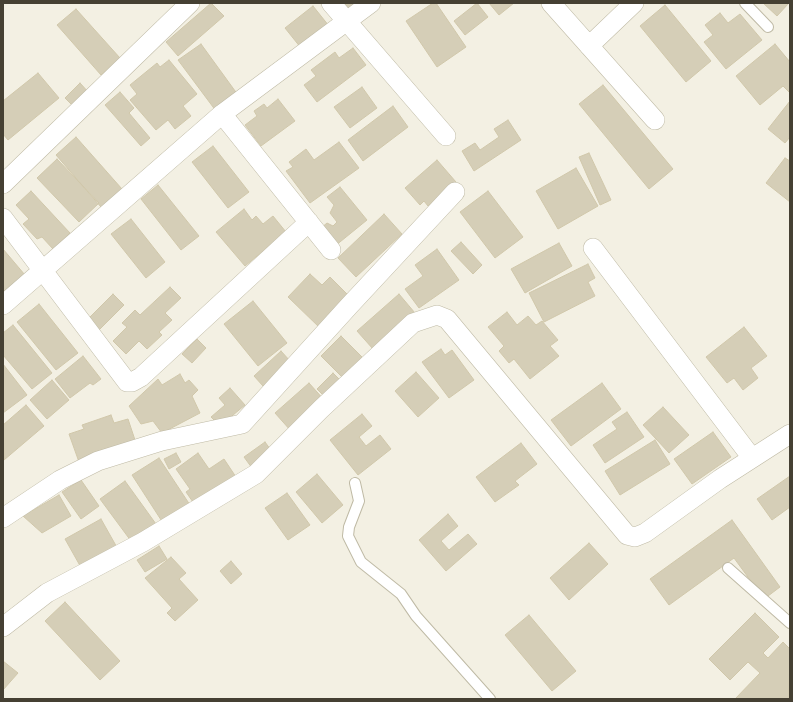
<!DOCTYPE html>
<style>
body{margin:0}
#map{position:relative;width:793px;height:702px;overflow:hidden;background:#f3f0e3;font-family:Manrope,sans-serif}
canvas{display:block}
.frame{position:absolute;inset:0;border:4px solid #454033;pointer-events:none}
</style>
<div id="map">
<canvas width="793" height="702"></canvas>
<div class="frame"></div>
</div>
<script>
const ctx = document.querySelector('canvas').getContext('2d');
ctx.lineJoin = 'round';
function paint(path, color) {
  ctx.fillStyle = color;
  ctx.fill(path, 'evenodd');
}
function poly(rows) {
  const path = new Path2D();
  for (const r of rows) {
    path.moveTo(r[0], r[1]);
    for (let i = 2; i < r.length; i += 2) path.lineTo(r[i], r[i + 1]);
  }
  return path;
}
function stroke(path, color, width, dash) {
  ctx.strokeStyle = color;
  ctx.lineWidth = width;
  ctx.lineCap = dash ? 'butt' : 'round';
  ctx.setLineDash(dash || []);
  ctx.stroke(path);
}
const building = poly([
 [211,3,224,16,178,56,166,42,211,3],
 [341,3,361,3,348,14,341,3],
 [433,3,436,3,466,47,437,67,406,21,433,3],
 [477,3,488,17,465,35,454,21,477,3],
 [489,3,514,3,499,15,489,3],
 [763,3,789,3,777,16,763,3],
 [665,5,711,61,686,82,640,26,665,5],
 [313,6,329,26,301,48,285,28,313,6],
 [76,9,120,58,101,75,57,25,76,9],
 [720,13,728,23,740,14,762,40,726,69,704,42,713,35,705,25,720,13],
 [201,44,238,95,216,111,178,60,201,44],
 [775,44,790,62,790,93,783,86,760,105,736,76,775,44],
 [353,48,366,65,317,102,304,85,316,76,311,70,335,52,339,58,353,48],
 [169,60,197,94,183,106,191,116,175,129,168,120,156,130,130,100,137,94,130,85,157,63,160,67,169,60],
 [38,73,59,98,8,140,3,134,3,101,38,73],
 [80,83,90,94,75,108,65,98,80,83],
 [603,85,673,169,649,189,579,104,603,85],
 [362,87,377,108,350,128,334,107,362,87],
 [120,92,134,108,129,113,150,138,141,146,105,105,120,92],
 [278,99,295,121,261,146,245,125,257,116,254,111,264,104,267,108,278,99],
 [790,101,790,137,785,143,768,129,790,101],
 [393,106,408,127,363,161,348,140,393,106],
 [508,120,521,140,474,171,462,151,475,143,480,150,499,137,494,129,508,120],
 [76,137,122,189,101,207,56,155,76,137],
 [339,142,359,168,310,203,286,171,293,167,289,162,306,149,314,160,339,142],
 [213,146,249,192,228,208,192,162,213,146],
 [589,153,611,200,600,205,579,157,589,153],
 [785,158,790,161,790,202,766,183,785,158],
 [57,159,99,203,79,222,37,178,57,159],
 [437,160,456,182,428,206,424,201,420,205,405,188,437,160],
 [576,168,598,206,558,229,536,191,576,168],
 [158,185,199,236,181,250,141,199,158,185],
 [340,187,367,220,335,246,321,228,327,223,333,226,337,222,330,213,334,205,327,197,340,187],
 [31,191,70,233,53,249,42,237,37,239,23,224,29,219,16,205,31,191],
 [488,191,523,237,495,258,460,212,488,191],
 [244,209,252,220,256,216,263,224,273,216,286,232,245,266,216,232,244,209],
 [384,214,402,234,356,277,338,258,384,214],
 [131,219,165,262,146,278,111,234,131,219],
 [461,242,482,265,473,274,451,251,461,242],
 [559,243,572,266,525,293,511,269,559,243],
 [3,249,25,275,4,292,3,291,3,249],
 [437,249,459,280,419,308,405,289,423,276,415,265,437,249],
 [588,264,595,278,588,282,595,296,544,322,529,293,588,264],
 [310,274,322,285,330,277,351,298,320,328,288,297,310,274],
 [170,287,181,298,165,313,172,320,159,332,162,335,147,349,139,341,126,354,113,341,127,327,122,323,135,310,140,315,170,287],
 [113,294,124,305,95,334,84,323,113,294],
 [399,294,415,313,373,349,357,331,399,294],
 [253,301,287,343,258,366,224,324,253,301],
 [39,304,78,353,56,370,17,322,39,304],
 [507,312,517,325,528,316,536,325,542,321,558,340,550,346,559,356,530,379,514,359,509,363,499,351,504,346,488,327,507,312],
 [13,325,52,373,32,389,3,355,3,333,13,325],
 [744,327,767,356,751,368,758,378,743,390,734,378,727,383,706,357,744,327],
 [341,336,364,359,344,379,321,356,341,336],
 [197,339,206,348,192,363,182,354,197,339],
 [441,349,445,355,452,350,474,380,449,398,422,362,441,349],
 [281,351,290,361,263,386,254,376,281,351],
 [83,356,101,379,93,385,90,383,70,398,55,379,83,356],
 [3,364,27,395,3,413,3,364],
 [416,372,439,398,418,417,395,391,416,372],
 [333,373,341,381,325,397,317,389,333,373],
 [180,374,185,383,189,380,198,390,192,396,200,413,162,433,153,421,141,424,129,406,158,379,162,385,180,374],
 [52,380,69,400,47,419,30,400,52,380],
 [309,383,325,401,291,431,275,413,309,383],
 [602,383,621,409,571,446,551,420,602,383],
 [230,388,245,405,220,426,211,417,225,405,219,398,230,388],
 [26,405,44,426,4,460,3,425,26,405],
 [663,407,689,435,669,453,643,425,663,407],
 [627,412,644,437,605,463,593,445,617,429,612,422,627,412],
 [362,414,372,426,359,437,366,446,380,435,391,449,358,475,330,440,362,414],
 [111,415,114,423,128,419,136,443,79,462,69,434,84,429,82,425,111,415],
 [713,432,731,457,692,484,674,459,713,432],
 [655,440,670,464,620,495,605,471,655,440],
 [265,442,273,453,252,468,244,457,265,442],
 [521,443,537,464,515,481,519,485,495,502,476,477,521,443],
 [176,453,181,462,169,469,164,459,176,453],
 [198,453,209,469,224,459,236,477,195,505,186,492,190,489,176,469,198,453],
 [159,458,192,508,165,526,132,475,159,458],
 [317,474,343,505,322,523,296,492,317,474],
 [790,476,790,507,772,520,757,499,790,476],
 [81,480,99,506,81,519,62,492,81,480],
 [125,481,156,524,131,541,100,499,125,481],
 [287,493,310,525,288,540,265,508,287,493],
 [59,495,71,516,42,533,23,516,59,495],
 [448,514,458,526,441,541,449,550,468,534,477,544,446,571,419,540,448,514],
 [101,519,119,551,83,571,65,539,101,519],
 [732,520,780,587,764,599,734,558,669,605,650,579,732,520],
 [589,543,608,564,569,600,550,578,589,543],
 [159,546,167,559,145,572,137,560,159,546],
 [171,557,186,573,179,579,198,600,175,621,167,613,172,608,145,578,171,557],
 [231,561,242,574,231,584,220,571,231,561],
 [65,602,120,661,100,680,45,621,65,602],
 [755,613,779,637,763,653,768,658,783,642,790,649,789,699,735,699,760,673,748,662,730,680,709,659,755,613],
 [529,615,576,671,552,691,505,635,529,615],
 [3,661,18,673,3,690,3,661]
]);
paint(building, '#d5ceb7');
stroke(building, '#d0c7aa', 1);
const lane = poly([
 [745,3,768,27],
 [355,483,359,501,349,527,348,536,361,562,401,594,416,616,490,699],
 [728,568,790,623]
]);
const street = poly([
 [331,3,446,136],
 [551,3,655,120],
 [589,46,634,3],
 [222,114,331,250],
 [3,184,190,3],
 [3,218,127,382,132,382,141,377,309,222],
 [593,248,752,458],
 [3,305,222,114,371,3],
 [3,518,60,480,98,461,162,441,242,424,349,306,455,192],
 [3,627,47,593,143,542,256,474,321,409,413,323,437,315,447,319,627,535,635,537,645,533,720,479,790,434]
]);
stroke(lane, '#bfbaa5', 12);
stroke(street, '#bfbaa5', 20);
stroke(lane, '#fff', 10);
stroke(street, '#fff', 19);
</script>
